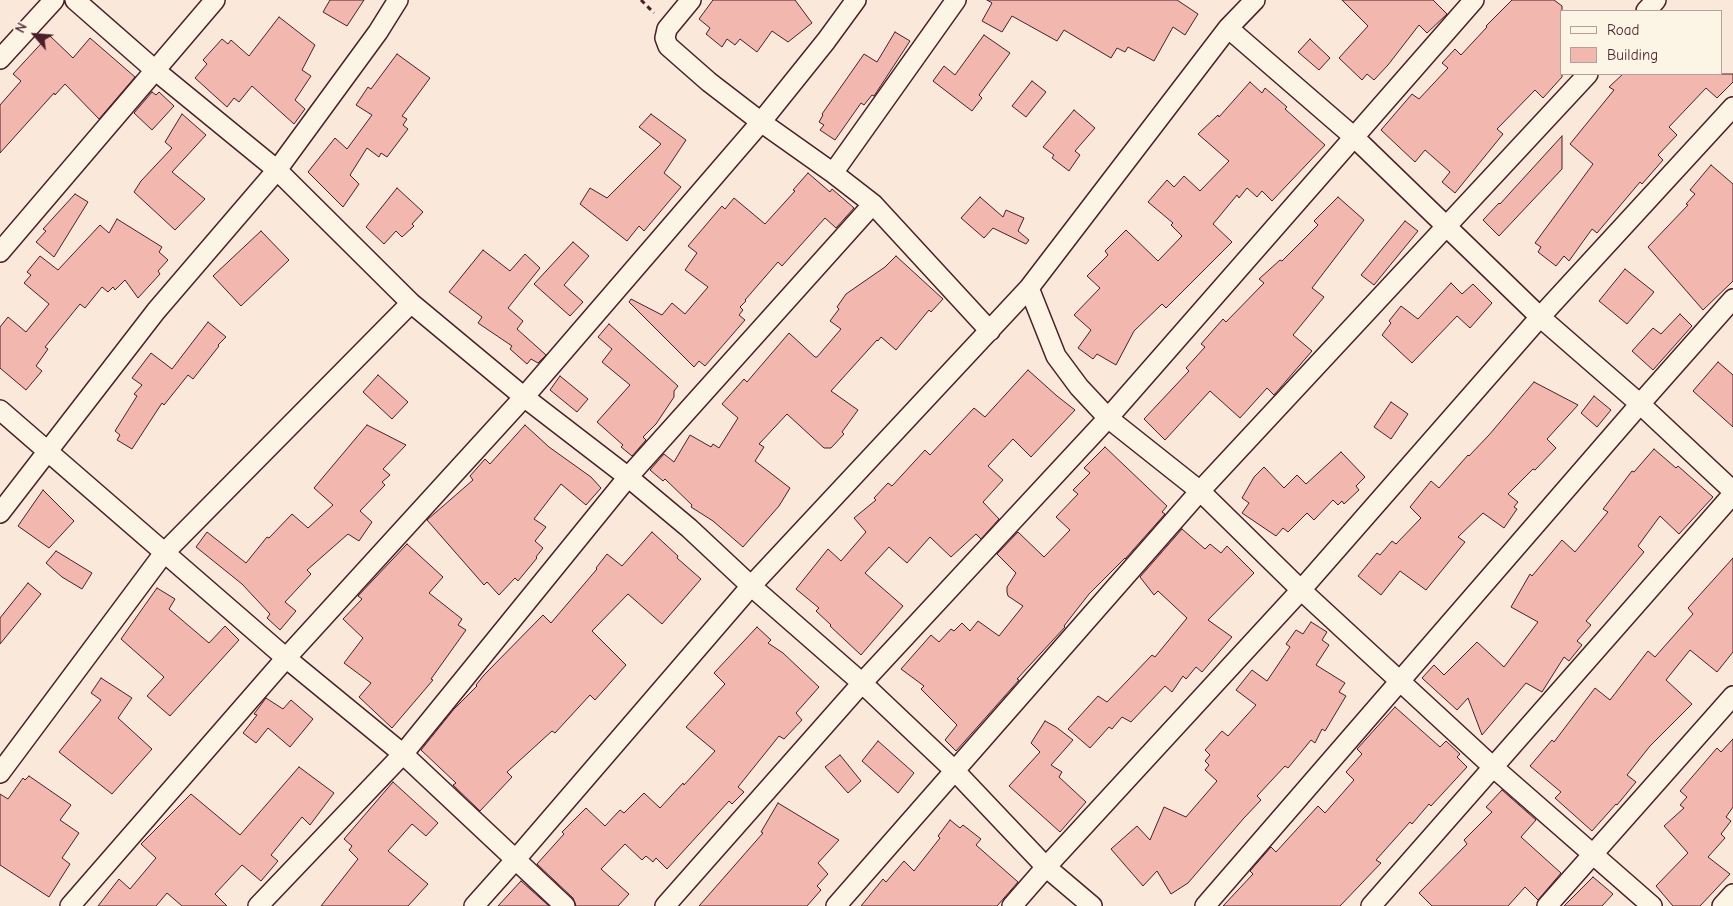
<!DOCTYPE html>
<style>
body{margin:0}
#map{position:relative;width:1733px;height:906px;overflow:hidden;background:#fae9da;font-family:"Comic Neue",sans-serif}
canvas{display:block}
.legend{position:absolute;left:1560px;top:10px;width:162px;height:65px;box-sizing:border-box;background:#fcf5e5;border:1px solid #b59f9b;margin:0;padding:6px 9px;list-style:none;font-size:15px;color:#4a1f2b}
.legend li{display:flex;align-items:center;gap:10px;height:25px}
.legend b{width:25px;border:1px solid #b59f9b}
.north{position:absolute;left:10px;top:10px;width:50px;height:50px;-webkit-text-stroke:4px #fcf5e5;paint-order:stroke;rotate:297deg;font-size:14px;font-weight:700;line-height:20px;text-align:center;color:#4a1f2b}
.north::after{content:'';display:block;margin:auto;width:18px;height:22px;background:#4a1f2b;clip-path:polygon(50% 0,100% 100%,50% 72%,0 100%)}
</style>
<div id="map">
<canvas width="1733" height="906"></canvas>
<ul class="legend">
<li><b style="height:6px;background:#fcf5e5"></b>Road</li>
<li><b style="height:14px;background:#f2b7af"></b>Building</li>
</ul>
<div class="north">N</div>
</div>
<script>
const ctx = document.querySelector('canvas').getContext('2d');
ctx.lineJoin = 'round';
function paint(path, color) {
  ctx.fillStyle = color;
  ctx.fill(path, 'evenodd');
}
function poly(rows) {
  const path = new Path2D();
  for (const r of rows) {
    path.moveTo(r[0], r[1]);
    for (let i = 2; i < r.length; i += 2) path.lineTo(r[i], r[i + 1]);
  }
  return path;
}
function stroke(path, color, width, dash) {
  ctx.strokeStyle = color;
  ctx.lineWidth = width;
  ctx.lineCap = dash ? 'butt' : 'round';
  ctx.setLineDash(dash || []);
  ctx.stroke(path);
}
const building = poly([
 [330,0,364,0,347,26,323,12,330,0],
 [713,0,795,0,812,23,788,42,772,31,757,52,740,39,735,45,727,39,722,47,706,34,710,28,699,19,713,0],
 [987,0,1177,0,1198,14,1185,35,1173,27,1154,61,1128,47,1125,52,1117,48,1111,58,1064,30,1057,41,1012,16,1002,32,982,21,992,3,987,0],
 [1342,0,1433,0,1447,14,1427,33,1419,25,1388,65,1374,80,1367,74,1362,80,1339,58,1368,26,1342,0],
 [1512,0,1554,0,1562,6,1562,77,1543,98,1535,90,1497,129,1503,134,1455,193,1442,182,1450,172,1425,150,1415,162,1381,130,1412,94,1419,99,1448,68,1442,63,1455,49,1461,55,1487,27,1486,26,1512,0],
 [279,17,315,45,302,70,311,76,295,100,305,109,294,124,252,86,239,102,234,98,227,107,195,78,207,64,203,60,222,39,228,44,231,40,249,56,279,17],
 [895,32,910,41,874,96,872,95,864,105,861,103,835,140,820,130,824,125,819,122,823,115,822,114,864,54,877,62,895,32],
 [49,35,73,58,90,38,135,77,99,119,65,84,55,95,54,93,0,153,0,105,21,81,13,74,49,35],
 [984,35,1010,53,979,95,982,98,972,111,933,81,944,66,955,75,984,35],
 [1310,39,1330,58,1319,70,1298,52,1310,39],
 [397,54,430,78,402,116,407,119,403,125,408,129,387,157,381,153,379,157,367,148,350,175,359,184,343,207,308,172,335,138,347,149,372,115,356,105,368,87,371,89,397,54],
 [1623,74,1733,74,1733,82,1717,98,1706,88,1669,127,1677,135,1658,155,1663,160,1642,184,1640,182,1597,233,1592,229,1569,261,1564,256,1556,266,1538,252,1541,247,1535,243,1593,164,1570,144,1614,90,1609,87,1623,74],
 [1032,81,1046,92,1026,117,1012,106,1032,81],
 [1250,82,1262,93,1265,88,1287,107,1285,109,1325,145,1272,201,1262,191,1257,197,1247,188,1239,198,1237,195,1213,224,1232,242,1166,308,1162,304,1134,331,1116,365,1097,354,1093,359,1078,348,1091,330,1074,315,1100,288,1087,276,1108,255,1105,251,1126,230,1158,261,1182,236,1171,225,1173,223,1148,202,1167,180,1174,187,1184,176,1200,191,1229,161,1198,134,1218,115,1219,117,1250,82],
 [152,92,156,95,159,92,174,106,152,130,134,113,152,92],
 [1074,110,1095,128,1075,151,1080,155,1069,171,1052,158,1054,155,1043,147,1074,110],
 [182,114,206,135,172,172,205,199,175,230,134,192,141,181,172,148,165,142,182,114],
 [651,114,686,140,664,173,681,187,644,231,639,226,627,241,580,204,590,188,607,198,661,144,639,127,651,114],
 [1562,136,1562,169,1499,236,1483,220,1499,203,1500,204,1562,136],
 [1711,165,1733,184,1733,281,1703,310,1648,247,1688,205,1686,204,1695,194,1690,190,1711,165],
 [808,173,830,192,832,189,854,208,836,228,825,218,782,266,778,262,745,300,746,301,740,307,743,310,739,315,745,320,705,366,699,361,694,367,629,302,631,299,662,315,672,303,685,314,708,287,685,270,697,253,688,246,722,206,725,209,734,198,765,224,795,191,793,190,808,173],
 [397,188,423,212,412,224,414,226,402,237,396,231,384,244,366,227,397,188],
 [75,194,88,202,54,257,36,242,46,231,43,229,75,194],
 [980,197,1003,217,1006,210,1024,218,1018,231,1029,240,1026,244,993,228,984,238,961,218,980,197],
 [1338,197,1364,220,1312,288,1324,297,1293,335,1312,351,1274,395,1267,388,1240,418,1210,391,1165,440,1144,419,1189,371,1186,368,1205,347,1201,344,1223,319,1226,322,1264,283,1259,279,1280,260,1282,261,1318,225,1314,221,1338,197],
 [117,219,162,247,159,252,168,260,158,271,160,274,138,298,125,280,115,290,113,287,108,292,102,287,85,308,80,304,45,347,48,349,36,366,42,371,26,390,0,368,0,327,8,317,26,332,49,304,24,283,31,275,27,272,40,256,58,270,100,225,109,233,117,219],
 [1405,221,1418,231,1374,285,1361,275,1405,221],
 [261,231,289,260,241,306,213,276,261,231],
 [573,242,589,256,564,285,583,302,570,316,534,284,573,242],
 [483,250,510,271,525,254,540,268,508,308,523,321,517,329,546,355,538,363,531,359,527,364,510,349,512,346,478,323,482,317,449,292,483,250],
 [896,256,943,299,931,312,929,310,896,350,881,337,878,341,877,340,831,391,858,410,842,432,844,434,831,448,824,448,787,414,759,444,764,447,755,461,790,488,779,506,743,547,713,521,691,507,692,505,665,479,663,481,650,470,664,454,674,462,690,435,711,447,713,444,719,448,738,418,722,404,744,379,747,382,789,333,815,357,817,357,841,329,830,321,839,309,837,307,846,294,885,267,896,256],
 [1625,269,1654,292,1627,324,1599,301,1625,269],
 [1451,283,1462,294,1473,284,1492,303,1470,328,1457,316,1412,363,1382,335,1391,323,1389,321,1401,306,1418,319,1451,283],
 [1680,314,1692,326,1653,370,1632,351,1653,328,1661,334,1680,314],
 [208,322,226,337,218,345,219,346,193,379,188,375,164,405,162,403,132,449,117,440,120,435,115,431,137,396,134,394,142,385,132,378,151,353,172,369,208,322],
 [609,324,678,386,674,391,674,397,656,424,643,437,646,440,632,456,621,447,623,445,597,422,630,385,602,362,612,349,598,337,609,324],
 [1718,362,1733,375,1733,427,1693,391,1718,362],
 [1028,370,1057,396,1075,410,1031,457,1013,439,988,466,1003,480,983,502,999,519,981,539,976,534,951,557,930,537,907,563,889,547,865,573,903,606,861,655,830,626,831,625,816,611,819,608,796,589,828,549,841,561,866,532,854,518,876,500,874,498,888,483,892,486,925,450,930,455,974,408,985,417,1028,370],
 [378,375,408,402,392,419,363,392,378,375],
 [560,376,588,399,577,412,550,390,560,376],
 [1534,382,1578,405,1547,439,1556,448,1535,470,1533,469,1508,494,1518,502,1514,507,1517,509,1504,528,1483,513,1458,537,1465,542,1426,590,1400,571,1381,595,1358,576,1377,553,1380,555,1392,541,1396,544,1421,518,1410,507,1431,481,1439,488,1468,455,1469,456,1489,435,1534,382],
 [1594,396,1611,410,1597,427,1581,413,1594,396],
 [1391,402,1408,414,1391,439,1374,427,1391,402],
 [367,425,406,445,383,469,390,475,382,482,385,485,360,511,372,522,359,541,348,534,307,570,311,574,285,602,296,611,280,630,267,618,270,614,242,584,196,547,207,532,246,563,267,537,269,538,292,514,308,528,333,505,314,488,367,425],
 [525,425,549,447,591,477,601,488,586,505,561,484,534,519,546,527,535,541,543,548,536,557,537,558,518,581,515,578,499,595,487,582,484,585,427,520,473,480,470,476,485,459,490,464,525,425],
 [1105,447,1167,506,1162,512,1165,514,1125,559,1125,558,1089,594,1064,626,1065,627,1017,679,1019,680,956,751,945,740,957,725,921,689,924,686,901,669,931,635,939,642,951,629,954,631,962,623,970,631,978,621,999,636,1023,606,1008,596,1007,592,1007,587,1016,573,997,554,1018,532,1044,557,1070,530,1056,517,1078,494,1073,490,1090,473,1084,468,1105,447],
 [1654,449,1676,468,1678,466,1713,497,1679,534,1660,516,1638,546,1644,552,1586,621,1591,625,1577,641,1582,645,1569,661,1564,657,1542,692,1526,683,1482,735,1468,698,1457,710,1422,678,1434,665,1444,675,1477,642,1504,667,1538,622,1511,607,1530,574,1532,576,1562,540,1575,552,1608,512,1603,509,1632,471,1634,472,1654,449],
 [1341,452,1365,477,1356,486,1359,490,1344,504,1342,501,1338,505,1333,500,1314,520,1307,513,1288,532,1283,528,1276,536,1242,513,1249,503,1242,498,1254,477,1264,467,1284,488,1297,475,1306,484,1341,452],
 [43,490,74,521,49,548,18,526,43,490],
 [1182,529,1205,549,1210,544,1221,553,1227,546,1254,573,1208,620,1232,637,1202,672,1196,667,1186,679,1183,676,1172,692,1165,686,1131,722,1122,717,1112,729,1109,727,1090,748,1068,729,1098,696,1107,702,1152,655,1155,657,1187,618,1158,591,1154,595,1140,577,1182,529],
 [652,532,678,556,677,558,701,579,662,624,628,594,592,631,626,665,595,700,590,695,555,733,552,731,507,772,512,777,480,811,453,785,456,783,421,750,454,709,477,686,476,685,484,675,543,615,551,623,597,569,596,568,607,554,622,566,652,532],
 [407,544,443,577,429,593,462,619,458,625,466,630,431,679,433,680,392,728,359,697,371,683,344,663,363,638,343,619,362,599,358,596,407,544],
 [56,551,92,573,82,589,62,577,46,563,56,551],
 [1733,558,1733,652,1717,672,1690,650,1666,680,1692,704,1650,746,1627,775,1636,782,1617,805,1616,804,1592,831,1555,798,1561,792,1530,766,1552,740,1554,742,1595,688,1610,700,1648,651,1655,657,1693,614,1688,608,1733,558],
 [28,583,41,594,0,644,0,618,28,583],
 [157,588,175,599,169,609,209,643,225,626,239,640,170,716,147,696,164,677,121,639,157,588],
 [1311,622,1327,632,1322,640,1329,645,1316,665,1345,683,1339,692,1346,696,1325,731,1322,729,1315,743,1311,740,1288,768,1285,766,1257,796,1261,800,1244,818,1188,883,1171,894,1157,871,1143,886,1111,849,1137,826,1150,840,1164,807,1186,817,1217,781,1205,770,1209,765,1205,761,1210,755,1205,750,1222,731,1228,736,1256,705,1236,690,1252,670,1267,681,1290,647,1286,644,1296,630,1303,634,1311,622],
 [757,627,771,640,768,643,783,653,819,687,796,713,802,720,784,739,779,736,738,787,744,792,732,804,729,801,667,869,656,858,653,862,646,856,642,860,625,844,601,869,629,894,618,906,576,906,573,898,537,864,564,834,562,832,586,808,605,826,620,810,624,813,644,793,660,808,683,783,684,785,715,751,686,727,725,684,714,673,757,627],
 [101,678,132,698,118,718,152,749,112,794,59,752,101,700,91,693,101,678],
 [266,698,283,709,291,700,313,719,290,747,268,728,256,743,243,733,257,715,254,714,266,698],
 [1395,707,1440,747,1446,741,1460,754,1457,757,1467,767,1431,806,1429,804,1412,824,1410,822,1376,860,1381,863,1340,906,1223,906,1253,874,1250,871,1271,847,1276,852,1318,806,1325,813,1354,780,1346,772,1362,754,1357,749,1395,707],
 [1045,721,1056,727,1073,740,1051,765,1062,772,1059,777,1086,802,1060,832,1009,786,1040,752,1031,743,1045,721],
 [1733,739,1733,807,1726,817,1731,821,1721,834,1725,838,1708,857,1730,874,1700,906,1673,906,1656,886,1688,853,1664,826,1684,808,1680,805,1687,797,1680,791,1717,748,1721,752,1733,739],
 [878,741,914,773,898,793,862,761,878,741],
 [840,755,861,781,848,793,825,767,840,755],
 [299,767,334,793,310,825,302,817,271,855,278,861,261,881,242,865,215,894,227,906,182,906,167,893,156,906,98,906,119,879,130,889,156,858,141,844,191,794,240,835,299,767],
 [29,776,71,805,60,820,79,833,62,858,70,864,49,897,0,865,0,794,8,799,23,778,25,780,29,776],
 [393,782,438,823,426,836,412,824,388,851,428,884,408,906,321,906,358,859,349,850,352,846,344,839,393,782],
 [1502,790,1536,820,1521,837,1561,873,1538,900,1525,887,1508,906,1432,906,1419,893,1467,844,1464,840,1492,812,1486,807,1502,790],
 [778,803,839,840,818,863,828,874,817,886,821,890,807,906,699,906,763,833,761,832,778,803],
 [950,820,960,828,963,825,981,839,976,845,1018,882,997,906,861,906,883,879,886,882,904,861,914,871,940,838,938,836,950,820],
 [1593,877,1613,894,1602,906,1564,906,1593,877],
 [521,881,549,906,498,906,521,881]
]);
paint(building, '#f2b7af');
stroke(building, '#4a1f2b', 1);
const street = poly([
 [75,0,156,71,277,170,411,303,524,397,628,477,689,528,751,586,862,683,955,771,1046,867,1092,906],
 [691,0,667,29,665,38,668,46,709,82,761,122,833,173,873,204,990,331],
 [1646,11,1656,0],
 [1228,28,1354,137,1540,317,1640,404,1733,491],
 [0,59,54,0],
 [833,173,956,0],
 [0,252,215,0],
 [1029,288,1056,356,1079,387,1108,418,1200,491,1301,590,1493,767,1652,906],
 [0,410,286,658,403,754,565,906],
 [0,513,156,311,277,170,378,32,398,0],
 [0,773,164,553,411,303],
 [70,906,286,658,524,397,761,122,826,41,856,0],
 [258,906,403,754,628,477,873,204],
 [474,906,516,859,751,586,1029,288,1228,28,1255,0],
 [665,906,862,683,1108,418,1474,0],
 [836,906,1200,491,1588,74],
 [1012,906,1046,867,1301,590,1540,317,1733,107],
 [1205,906,1640,404,1733,299],
 [1371,906,1733,494],
 [1547,906,1733,696],
 [1722,906,1733,894]
]);
stroke(street, '#4a1f2b', 22);
stroke(poly([
 [641,0,654,13]
]), '#4a1f2b', 3, [5, 4]);
stroke(street, '#fcf5e5', 19);
</script>
